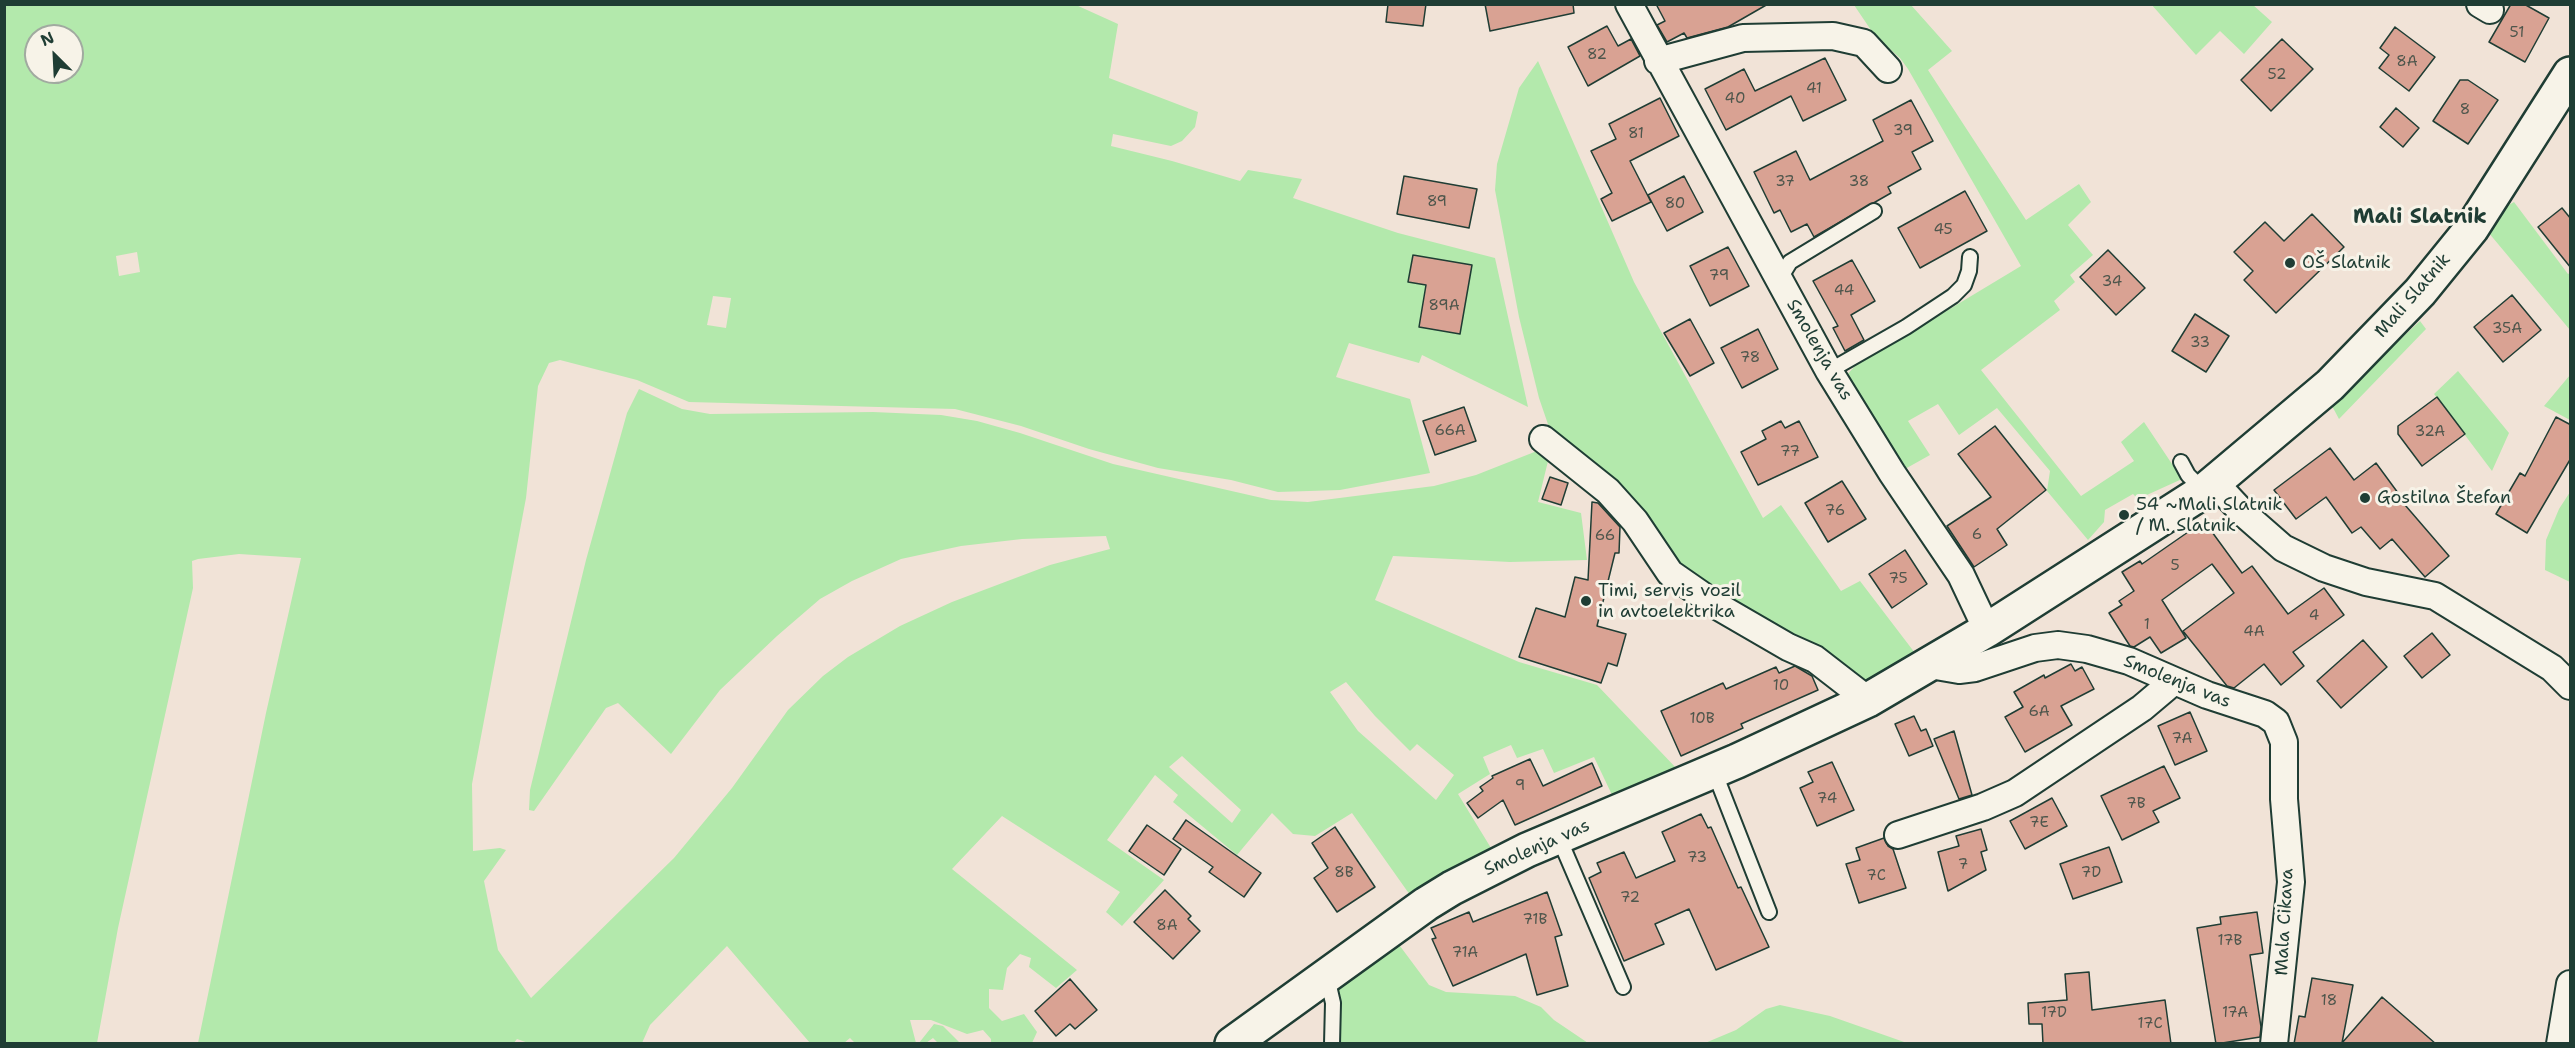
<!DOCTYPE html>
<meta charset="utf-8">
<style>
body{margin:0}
#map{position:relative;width:2575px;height:1048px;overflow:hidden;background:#f1e3d7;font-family:"Shantell Sans",sans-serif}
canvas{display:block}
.frame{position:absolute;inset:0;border:6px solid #1f3d34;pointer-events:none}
.north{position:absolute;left:24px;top:24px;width:60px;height:60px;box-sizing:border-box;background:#f7f3e8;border:2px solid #a1aaa0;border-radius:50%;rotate:336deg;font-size:16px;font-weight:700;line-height:24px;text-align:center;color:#1f3d34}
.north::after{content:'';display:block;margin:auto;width:21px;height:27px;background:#1f3d34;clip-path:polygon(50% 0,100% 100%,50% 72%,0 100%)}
</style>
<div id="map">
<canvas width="2575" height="1048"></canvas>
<div class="frame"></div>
<div class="north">N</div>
</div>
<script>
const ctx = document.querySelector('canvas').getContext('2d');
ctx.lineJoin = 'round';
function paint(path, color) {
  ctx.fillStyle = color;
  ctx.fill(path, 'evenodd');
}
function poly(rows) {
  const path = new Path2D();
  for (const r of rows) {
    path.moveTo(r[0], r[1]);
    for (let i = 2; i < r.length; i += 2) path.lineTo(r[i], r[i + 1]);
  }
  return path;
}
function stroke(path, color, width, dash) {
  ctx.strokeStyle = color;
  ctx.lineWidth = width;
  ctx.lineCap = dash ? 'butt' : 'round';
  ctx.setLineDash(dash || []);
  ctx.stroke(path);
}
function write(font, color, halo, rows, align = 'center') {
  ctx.font = font + ' "Shantell Sans",sans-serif';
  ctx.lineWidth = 6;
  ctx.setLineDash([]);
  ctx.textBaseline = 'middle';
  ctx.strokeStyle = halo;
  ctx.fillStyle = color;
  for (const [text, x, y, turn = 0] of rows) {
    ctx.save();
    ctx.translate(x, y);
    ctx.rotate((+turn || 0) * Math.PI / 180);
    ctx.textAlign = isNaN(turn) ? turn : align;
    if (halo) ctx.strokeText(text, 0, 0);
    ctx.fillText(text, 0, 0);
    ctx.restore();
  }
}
paint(poly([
 [2151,4,2253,5,2272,22,2244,54,2220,31,2196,55],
 [4,5,1076,5,1118,24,1109,78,1198,112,1195,127,1182,141,1171,146,1113,134,1111,146,1172,161,1240,181,1248,170,1302,179,1293,198,1398,233,1495,258,1528,407,1422,355,1419,363,1349,343,1336,377,1410,399,1430,473,1340,490,1278,492,1231,480,1158,468,1089,449,1021,426,955,409,689,402,637,380,560,360,549,363,538,386,526,498,472,784,473,851,500,848,506,850,484,881,498,950,531,998,674,858,732,788,788,710,823,676,848,657,900,626,952,602,1050,565,1110,549,1106,536,1022,539,961,546,901,559,852,581,820,599,777,636,720,690,671,754,618,703,606,708,534,811,529,810,530,790,586,560,627,413,639,389,682,409,710,414,873,412,941,415,977,421,1020,433,1113,464,1271,500,1308,502,1434,486,1476,475,1542,449,1550,453,1538,502,1581,513,1587,560,1510,562,1393,556,1375,600,1519,662,1597,685,1678,770,1613,797,1594,757,1554,773,1543,749,1517,758,1511,745,1483,757,1490,774,1458,794,1491,848,1410,895,1352,813,1315,836,1293,834,1272,813,1237,855,1173,802,1178,795,1155,775,1107,840,1164,880,1122,926,1106,912,1120,892,1002,816,952,869,1077,970,1056,988,1029,967,1031,958,1020,954,1007,968,1003,990,989,989,989,1008,1002,1021,1024,1014,1037,1032,1032,1043,991,1043,991,1039,983,1030,967,1034,931,1020,910,1020,916,1043,855,1043,850,1038,844,1043,810,1043,727,946,650,1025,642,1043,531,1044,517,1039,513,1044,198,1043,266,713,301,558,239,554,198,559,192,561,193,588,118,928,97,1043,5,1043],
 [36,36,72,36,72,72,36,72],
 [137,252,140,272,119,276,116,256],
 [713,296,731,298,726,328,707,325],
 [1346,682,1375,716,1410,751,1417,744,1454,775,1436,800,1358,731,1330,692],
 [1182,756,1241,810,1232,823,1169,767],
 [1854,5,1911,5,1952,51,1928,70,2026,220,2079,184,2091,202,2068,225,2093,255,2070,275,2075,282,2054,301,2060,310,1981,370,2081,496,2134,461,2121,442,2144,422,2182,479,2138,499,2133,494,2105,510,2104,522,2088,540,2047,491,2050,471,1997,408,1959,435,1938,404,1908,421,1930,455,1905,469,1896,466,1843,379,1855,366,2021,266,1908,69,1900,58,1875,36],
 [1538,61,1634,282,1763,518,1781,505,1841,591,1860,581,1918,657,1869,682,1746,612,1677,566,1551,433,1539,398,1519,317,1495,190,1497,164,1519,88],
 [2514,202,2568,274,2570,273,2570,330,2488,232,2507,206],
 [2420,321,2426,329,2339,419,2331,404],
 [2458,371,2509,433,2492,471,2434,394],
 [2570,375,2570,420,2544,406],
 [2570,492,2570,582,2545,570,2546,540,2559,509],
 [1397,942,1429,985,1446,992,1515,996,1541,1007,1554,1020,1588,1043,1338,1043,1340,1003,1336,984],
 [1780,1005,1830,1016,1907,1043,1705,1043,1736,1030,1766,1009],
 [934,1024,943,1026,960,1043,938,1043,933,1038,926,1043,919,1043]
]), '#b3e9ac');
const building = poly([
 [1388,4,1426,4,1423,26,1386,22,1388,4],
 [1485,4,1573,4,1574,13,1490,31,1485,4],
 [1656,4,1768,4,1728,27,1687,38,1684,33,1667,42,1657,25,1665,21,1656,4],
 [2511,4,2524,4,2549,18,2525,62,2489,42,2511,4],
 [1607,26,1618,46,1631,39,1640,56,1588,86,1568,47,1607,26],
 [2395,27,2435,57,2409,91,2379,68,2389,55,2380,48,2395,27],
 [2282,39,2313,69,2271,111,2241,80,2282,39],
 [1825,58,1846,100,1803,121,1791,96,1726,130,1705,89,1744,69,1755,91,1825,58],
 [2460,80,2468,80,2498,100,2468,144,2433,121,2460,80],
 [1660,98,1679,136,1630,161,1651,202,1612,221,1601,199,1612,193,1591,151,1616,139,1609,124,1660,98],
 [1911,100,1933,141,1912,152,1921,169,1888,187,1891,193,1814,237,1807,224,1791,232,1780,210,1774,213,1754,172,1796,151,1810,180,1883,141,1873,120,1911,100],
 [2396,108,2419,128,2403,147,2380,127,2396,108],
 [1404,176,1477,189,1469,228,1397,214,1404,176],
 [1684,176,1703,212,1667,231,1648,195,1684,176],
 [1965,191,1987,231,1920,268,1898,228,1965,191],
 [2562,208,2571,219,2571,268,2538,227,2562,208],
 [2312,214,2344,247,2276,313,2244,280,2253,271,2234,252,2265,222,2284,241,2312,214],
 [1728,247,1749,286,1710,306,1690,266,1728,247],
 [2108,250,2145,288,2116,315,2080,277,2108,250],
 [1413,255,1472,265,1460,334,1419,327,1426,285,1408,282,1413,255],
 [1852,260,1875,301,1851,315,1864,340,1845,351,1833,328,1838,326,1813,281,1852,260],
 [2512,295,2541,330,2503,362,2474,327,2512,295],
 [2195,314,2229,336,2206,372,2172,351,2195,314],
 [1690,319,1714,363,1690,376,1664,333,1690,319],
 [1758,329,1778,369,1742,388,1721,348,1758,329],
 [2437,397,2465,434,2422,466,2398,434,2398,426,2437,397],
 [1464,407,1476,441,1435,455,1423,421,1464,407],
 [2556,417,2571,425,2571,458,2527,533,2496,514,2520,473,2525,476,2556,417],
 [1781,421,1785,428,1799,421,1818,457,1758,485,1741,452,1766,439,1762,431,1781,421],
 [1995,426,2046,490,1997,529,2007,545,1974,567,1947,526,1991,497,1958,454,1995,426],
 [2330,448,2354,480,2376,463,2401,497,2399,498,2449,556,2425,577,2392,539,2380,549,2361,527,2352,533,2326,497,2296,519,2274,490,2330,448],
 [1550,477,1568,483,1561,505,1542,499,1550,477],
 [1842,481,1866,519,1828,542,1805,503,1842,481],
 [1592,502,1598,503,1620,527,1619,553,1615,553,1597,626,1626,634,1617,666,1608,663,1601,683,1519,657,1536,608,1565,617,1575,577,1588,580,1592,502],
 [2204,521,2242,573,2252,566,2288,614,2324,588,2344,615,2293,652,2304,666,2281,685,2264,664,2234,688,2227,686,2183,631,2234,593,2212,564,2162,600,2186,638,2161,653,2150,637,2134,647,2130,646,2109,613,2122,605,2119,601,2134,591,2122,572,2140,561,2142,564,2204,521],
 [1905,550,1927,584,1892,608,1869,574,1905,550],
 [2432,633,2450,655,2422,678,2404,656,2432,633],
 [2363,640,2387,667,2341,708,2317,681,2363,640],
 [2071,664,2075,671,2082,667,2094,689,2061,706,2072,725,2025,752,2005,717,2023,707,2014,692,2044,675,2045,678,2071,664],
 [1795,666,1812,676,1818,690,1741,724,1743,728,1681,756,1661,711,1723,683,1726,689,1776,667,1779,673,1795,666],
 [2190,712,2207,751,2175,765,2158,726,2190,712],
 [1914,716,1921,731,1926,729,1933,746,1909,756,1895,724,1914,716],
 [1954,731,1972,795,1959,799,1934,739,1954,731],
 [1530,759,1543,786,1592,763,1602,786,1515,825,1503,800,1478,818,1467,803,1483,791,1480,787,1493,778,1492,776,1530,759],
 [1832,762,1854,810,1817,826,1800,788,1813,782,1808,772,1832,762],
 [2164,766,2180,798,2153,811,2159,822,2122,840,2101,796,2164,766],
 [2052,798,2067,826,2025,849,2010,821,2052,798],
 [1701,814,1708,828,1711,827,1738,888,1741,887,1769,947,1716,970,1689,909,1655,924,1664,944,1624,961,1589,878,1601,872,1597,863,1624,852,1636,878,1675,861,1662,832,1701,814],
 [1186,820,1261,873,1244,897,1209,872,1213,867,1173,839,1186,820],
 [1147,825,1181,849,1164,875,1129,851,1147,825],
 [1335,827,1375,887,1337,912,1314,878,1328,868,1312,843,1335,827],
 [1981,829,1987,850,1981,852,1986,870,1948,891,1938,852,1959,846,1956,836,1981,829],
 [1884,838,1888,846,1893,849,1906,888,1859,903,1846,864,1860,860,1856,848,1884,838],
 [2109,847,2122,882,2073,899,2060,864,2109,847],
 [1165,890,1191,916,1188,919,1200,931,1173,959,1134,922,1165,890],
 [1547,892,1562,935,1555,937,1568,986,1537,995,1526,954,1453,986,1432,939,1436,938,1431,928,1469,912,1473,922,1547,892],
 [2257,912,2263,953,2250,955,2261,1027,2260,1037,2216,1044,2197,928,2221,924,2220,917,2257,912],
 [2089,972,2092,1010,2165,1000,2171,1044,2043,1044,2042,1024,2029,1024,2028,1003,2067,1000,2065,974,2089,972],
 [2312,978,2353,985,2342,1043,2382,997,2436,1044,2294,1044,2299,1016,2305,1017,2312,978],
 [1070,979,1097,1010,1075,1029,1070,1024,1056,1036,1035,1011,1070,979]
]);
paint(building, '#d9a293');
stroke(building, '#1f3d34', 1.5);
const service = poly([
 [1779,280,1790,262,1874,211],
 [1829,371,1906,327,1953,296,1964,285,1969,271,1970,257],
 [2181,462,2188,475,2204,491],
 [1714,771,1769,912],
 [1559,838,1623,987],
 [1327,977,1333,1003,1332,1044]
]);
const minor = poly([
 [1629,4,1829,371,1892,473,1961,575,1987,630],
 [2480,4,2490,10],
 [1658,61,1743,38,1833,36,1864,43,1888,69],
 [1543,439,1608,491,1635,521,1670,573,1719,607,1788,647,1815,659,1868,700],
 [2215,483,2243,513,2283,548,2324,568,2366,582,2435,596,2552,668,2570,686],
 [1930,665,1959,670,1975,668,2035,648,2058,645,2087,649,2129,661,2207,695,2265,714,2276,722,2284,742,2284,799,2291,882,2274,1044],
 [1898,835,1983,807,2015,793,2142,708,2174,681],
 [2560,1044,2570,984]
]);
const secondary = poly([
 [1232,1044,1426,904,1452,888,1527,850,1737,761,1868,700,1987,630,2204,491,2330,385,2420,292,2472,228,2570,74]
]);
stroke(service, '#1f3d34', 18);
stroke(minor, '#1f3d34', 30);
stroke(secondary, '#1f3d34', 38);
stroke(service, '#f7f3e8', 14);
stroke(minor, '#f7f3e8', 26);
stroke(secondary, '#f7f3e8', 33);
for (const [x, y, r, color] of [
 [2290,263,6,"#1f3d34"],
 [2365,498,6,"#1f3d34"],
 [2124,515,6,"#1f3d34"],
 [1586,601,6,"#1f3d34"]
]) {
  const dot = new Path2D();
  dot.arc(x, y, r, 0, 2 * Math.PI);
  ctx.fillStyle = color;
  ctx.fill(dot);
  stroke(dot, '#f7f3e8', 2);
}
write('15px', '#4e564c', null, [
 ["51",2517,33],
 ["82",1597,55],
 ["8A",2407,62],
 ["52",2277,75],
 ["41",1814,89],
 ["40",1735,99],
 ["8",2465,110],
 ["39",1903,131],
 ["81",1636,134],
 ["37",1785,182],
 ["38",1859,182],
 ["89",1437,202],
 ["80",1675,204],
 ["45",1943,230],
 ["79",1719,276],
 ["34",2112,282],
 ["44",1844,291],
 ["89A",1444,306],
 ["35A",2507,329],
 ["33",2200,343],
 ["78",1750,358],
 ["66A",1450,431],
 ["32A",2430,432],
 ["77",1790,452],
 ["76",1835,511],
 ["6",1977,535],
 ["66",1605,536],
 ["5",2175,566],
 ["75",1898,579],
 ["4",2314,616],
 ["1",2147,625],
 ["4A",2254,632],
 ["10",1781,686],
 ["6A",2039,712],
 ["10B",1702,719],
 ["7A",2182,739],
 ["9",1520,786],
 ["74",1827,799],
 ["7B",2136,804],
 ["7E",2039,823],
 ["73",1697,858],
 ["7",1963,865],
 ["8B",1344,873],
 ["7D",2091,873],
 ["7C",1876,876],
 ["72",1630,898],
 ["71B",1535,920],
 ["8A",1167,926],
 ["17B",2230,941],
 ["71A",1465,953],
 ["18",2329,1001],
 ["17D",2054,1013],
 ["17A",2235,1013],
 ["17C",2150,1024]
]);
write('18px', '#1f3d34', '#f7f3e8', [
 ["OŠ Slatnik",2302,263],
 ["Gostilna Štefan",2377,498],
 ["54 ~Mali Slatnik",2136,505],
 ["/ M. Slatnik",2136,526],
 ["Timi, servis vozil",1598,591],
 ["in avtoelektrika",1598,612]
], 'left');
write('18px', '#1f3d34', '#f7f3e8', [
 ["Mali Slatnik",2413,296,-49],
 ["Smolenja vas",1819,350,60],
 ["Smolenja vas",2177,682,22],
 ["Smolenja vas",1537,848,-24],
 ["Mala Cikava",2285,922,-87]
]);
write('bold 21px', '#1f3d34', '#f7f3e8', [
 ["Mali Slatnik",2420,218]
]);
</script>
